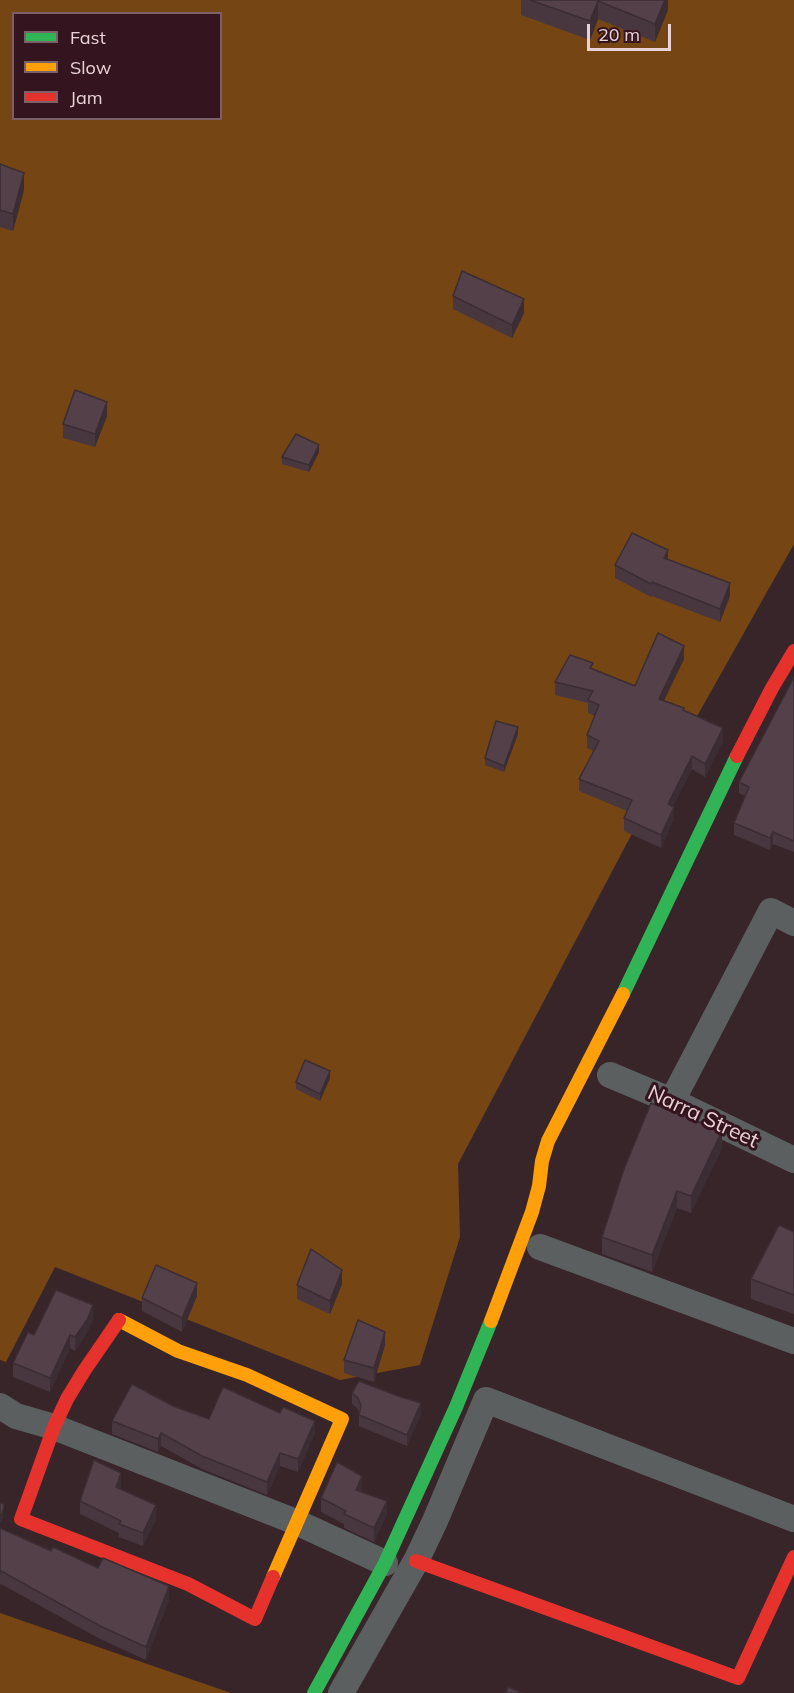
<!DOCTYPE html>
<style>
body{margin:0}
#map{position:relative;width:794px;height:1693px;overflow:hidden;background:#37252a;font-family:Mulish,sans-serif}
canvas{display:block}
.legend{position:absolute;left:12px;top:12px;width:210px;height:108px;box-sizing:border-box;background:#34141e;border:2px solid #7c6068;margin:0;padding:8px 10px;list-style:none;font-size:18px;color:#e9d2d7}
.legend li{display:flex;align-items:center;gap:12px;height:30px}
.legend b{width:30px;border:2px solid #7c6068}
.scale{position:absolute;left:587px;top:24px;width:84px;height:27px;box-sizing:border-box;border:3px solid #e9d2d7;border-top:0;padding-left:8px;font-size:18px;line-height:21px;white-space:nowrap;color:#e9d2d7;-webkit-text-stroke:4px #34141e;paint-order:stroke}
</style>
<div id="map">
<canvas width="794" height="1693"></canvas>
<ul class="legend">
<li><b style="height:8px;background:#30b455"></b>Fast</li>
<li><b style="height:8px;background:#ff9f0a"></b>Slow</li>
<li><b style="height:8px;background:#e5322d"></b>Jam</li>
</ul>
<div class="scale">20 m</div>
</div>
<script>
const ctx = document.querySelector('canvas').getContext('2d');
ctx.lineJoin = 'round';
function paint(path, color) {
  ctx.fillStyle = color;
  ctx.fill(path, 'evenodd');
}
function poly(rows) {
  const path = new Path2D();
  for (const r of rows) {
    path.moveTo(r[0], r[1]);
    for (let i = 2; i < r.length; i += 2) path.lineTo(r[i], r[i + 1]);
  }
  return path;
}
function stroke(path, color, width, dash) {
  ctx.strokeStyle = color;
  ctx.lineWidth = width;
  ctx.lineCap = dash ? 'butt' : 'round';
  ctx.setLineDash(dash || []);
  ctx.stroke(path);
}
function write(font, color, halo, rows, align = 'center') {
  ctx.font = font + ' Mulish,sans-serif';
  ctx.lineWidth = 6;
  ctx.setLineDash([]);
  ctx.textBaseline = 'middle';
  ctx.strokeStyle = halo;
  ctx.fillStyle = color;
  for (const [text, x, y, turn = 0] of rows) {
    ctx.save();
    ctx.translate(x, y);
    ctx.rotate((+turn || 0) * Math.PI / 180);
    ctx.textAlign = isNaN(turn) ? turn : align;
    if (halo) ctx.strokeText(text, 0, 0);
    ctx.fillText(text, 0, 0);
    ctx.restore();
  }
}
paint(poly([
 [0,0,794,0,794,544,647,805,458,1164,460,1237,420,1365,340,1380,55,1267,6,1362,0,1360],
 [14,14,220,14,220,118,14,118],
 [0,1613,231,1693,0,1693]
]), '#754613');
stroke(poly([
 [610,1075,672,1101,794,1160],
 [672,1101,771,911,794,923],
 [540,1247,794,1341],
 [0,1406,16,1416,54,1427,296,1522,385,1563],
 [341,1693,416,1561,435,1521,486,1400,794,1519]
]), '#5c5f5f', 26);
stroke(poly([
 [623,994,737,756],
 [314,1693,385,1563,456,1407,491,1321]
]), '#30b455', 14);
stroke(poly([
 [119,1320,178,1351,247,1375,342,1419,273,1577],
 [491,1321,532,1212,539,1186,542,1161,548,1141,623,994]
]), '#ff9f0a', 14);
stroke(poly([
 [737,756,772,688,794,651],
 [119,1320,84,1371,67,1399,54,1427,21,1519,188,1584,255,1619,273,1577],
 [416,1561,738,1678,794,1557]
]), '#e5322d', 14);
paint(poly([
 [521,0,668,0,668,10,655,42,598,19,590,40,521,15],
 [0,164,24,190,13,231,0,227],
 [453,296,524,313,512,338,453,309],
 [107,416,95,447,63,438,63,424],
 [319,452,309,472,282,464,282,457],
 [668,560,730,596,720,622,652,596,651,597,615,578,615,565],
 [684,659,664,700,684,711,723,741,705,777,692,769,673,806,674,819,661,848,624,831,624,818,627,811,579,791,579,779,594,751,587,748,587,735,595,716,588,713,588,703,555,695,555,682,593,669,635,686],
 [794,677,794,852,773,844,770,850,734,835,734,823,745,796,739,793,739,782],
 [518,734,504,772,485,765,485,758],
 [330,1078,320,1101,296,1089,296,1082],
 [722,1148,691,1213,677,1208,652,1272,602,1254,602,1237],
 [794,1232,794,1314,751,1299,751,1279],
 [342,1284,330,1314,297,1299,297,1285],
 [197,1296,182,1332,142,1311,142,1298],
 [93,1319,87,1333,75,1351,70,1348,50,1392,13,1377,13,1363,34,1335],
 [385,1345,374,1382,344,1373,344,1360],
 [352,1393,421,1414,407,1446,359,1426,359,1414,358,1409,352,1404],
 [173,1406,209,1419,315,1433,298,1472,280,1466,267,1495,202,1469,161,1446,158,1452,112,1434,112,1421],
 [121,1487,121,1489,156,1519,143,1546,119,1537,119,1533,80,1514,80,1501],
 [362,1490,361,1492,387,1514,374,1542,344,1528,344,1524,321,1512,321,1498],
 [0,1528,169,1600,146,1660,100,1639,1,1584,0,1585]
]), '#48373f');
paint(poly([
 [665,0,668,0,668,10,655,42,655,24],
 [598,1,598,19,590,40,590,21],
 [24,173,24,190,13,231,13,214],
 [524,299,524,313,512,338,512,325],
 [107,402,107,416,95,447,95,434],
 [319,445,319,452,309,472,309,465],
 [668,550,668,563,664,558],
 [730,583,730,596,720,622,720,609],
 [684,646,684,659,659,711,659,699],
 [518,727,518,734,504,772,504,766],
 [723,728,723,741,705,777,705,764],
 [692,756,692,769,668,816,668,804],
 [674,807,674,819,661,848,661,835],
 [773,832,773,844,770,850,770,838],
 [330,1071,330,1078,320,1101,320,1094],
 [722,1131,722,1148,691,1213,691,1196],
 [677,1191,677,1208,652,1272,652,1255],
 [342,1270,342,1284,330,1314,330,1301],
 [197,1283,197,1296,182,1332,182,1318],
 [93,1305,93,1319,87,1333,75,1351,75,1337],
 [385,1332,385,1345,374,1382,374,1368],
 [70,1335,70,1348,50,1392,50,1378],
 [421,1403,421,1414,407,1446,407,1435],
 [315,1421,315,1433,298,1472,298,1459],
 [161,1433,161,1446,158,1452,158,1439],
 [280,1453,280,1466,267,1495,267,1482],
 [121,1473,121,1487,116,1500,116,1487],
 [362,1476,362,1490,356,1504,356,1490],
 [387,1501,387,1514,374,1542,374,1528],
 [4,1504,3,1518,0,1524,0,1517],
 [156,1505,156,1519,143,1546,143,1533],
 [169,1586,169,1600,146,1660,146,1647]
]), '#3b2d33');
const building = poly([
 [530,0,665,0,655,24,598,1,590,21,530,0],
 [0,164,24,173,13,214,0,210,0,164],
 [462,271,524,299,512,325,453,296,462,271],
 [75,390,107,402,95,434,63,424,75,390],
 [296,434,319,445,309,465,282,457,296,434],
 [632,533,668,550,664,558,730,583,720,609,652,582,651,584,615,565,632,533],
 [658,633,684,646,659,699,684,708,683,710,723,728,705,764,692,756,668,804,674,807,661,835,624,818,632,800,579,779,599,741,587,735,599,705,588,700,593,691,555,682,570,655,593,663,590,668,635,686,658,633],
 [794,677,794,841,773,832,770,838,734,823,749,787,739,782,794,677],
 [496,721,518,727,504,766,485,758,496,721],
 [305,1060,330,1071,320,1094,296,1082,305,1060],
 [651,1103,722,1131,691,1196,677,1191,652,1255,602,1237,624,1169,651,1103],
 [779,1225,794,1232,794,1295,751,1279,779,1225],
 [311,1249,342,1270,330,1301,297,1285,311,1249],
 [156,1265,197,1283,182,1318,142,1298,156,1265],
 [56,1290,93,1305,87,1320,75,1337,70,1335,50,1378,13,1363,28,1332,34,1335,56,1290],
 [358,1320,385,1332,374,1368,344,1360,358,1320],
 [359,1381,398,1396,421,1403,407,1435,359,1415,361,1406,358,1398,352,1393,359,1381],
 [132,1384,173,1406,209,1419,223,1387,280,1413,283,1407,315,1421,298,1459,280,1453,267,1482,202,1456,161,1433,158,1439,112,1421,132,1384],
 [94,1460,121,1473,116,1487,156,1505,143,1533,119,1524,121,1521,80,1501,94,1460],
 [337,1462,362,1476,356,1490,387,1501,374,1528,344,1514,346,1511,321,1498,337,1462],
 [0,1503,4,1504,3,1511,0,1517,0,1503],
 [0,1528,51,1551,53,1547,98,1568,103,1558,169,1586,146,1647,100,1626,1,1571,0,1572,0,1528],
 [508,1687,523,1693,506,1693,508,1687]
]);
paint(building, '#544049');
stroke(building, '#3b2d33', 1.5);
write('21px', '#e9d2d7', '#34141e', [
 ["Narra Street",703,1117,25]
]);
</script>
